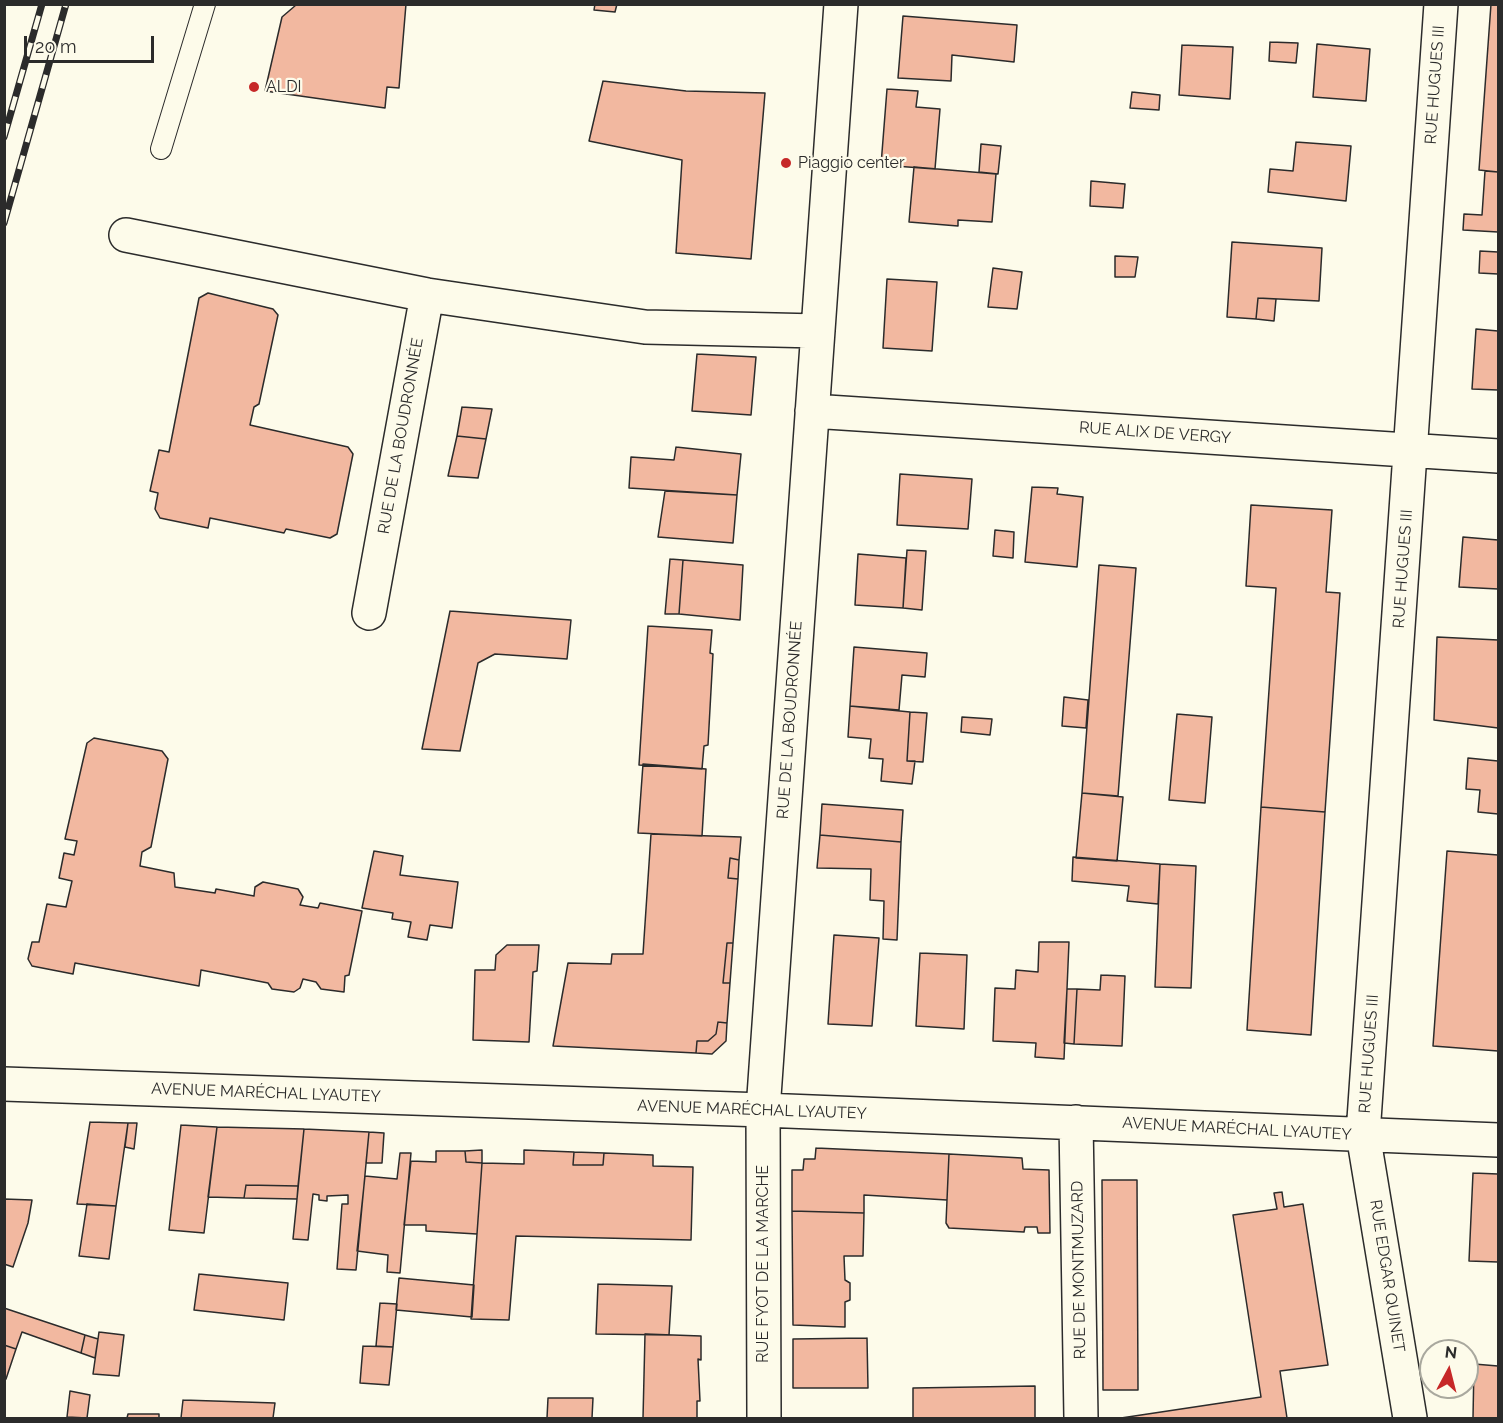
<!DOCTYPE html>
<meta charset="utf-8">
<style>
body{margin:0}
#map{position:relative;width:1503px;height:1423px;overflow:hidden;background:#fdfbea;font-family:Raleway,sans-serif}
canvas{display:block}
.frame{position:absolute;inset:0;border:6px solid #2b2b2b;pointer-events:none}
.north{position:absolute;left:1419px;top:1339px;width:60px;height:60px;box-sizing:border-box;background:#fdfbea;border:2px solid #a9a89e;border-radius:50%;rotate:7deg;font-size:16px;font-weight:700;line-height:24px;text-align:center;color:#2b2b2b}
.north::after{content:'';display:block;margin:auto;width:21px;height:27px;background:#c62828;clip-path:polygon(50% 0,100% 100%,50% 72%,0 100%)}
.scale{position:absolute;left:24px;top:36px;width:130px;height:27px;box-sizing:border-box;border:3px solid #2b2b2b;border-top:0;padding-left:8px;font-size:18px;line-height:21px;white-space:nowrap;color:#2b2b2b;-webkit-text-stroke:4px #fdfbea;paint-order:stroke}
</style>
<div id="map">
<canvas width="1503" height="1423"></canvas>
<div class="frame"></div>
<div class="north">N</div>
<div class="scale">20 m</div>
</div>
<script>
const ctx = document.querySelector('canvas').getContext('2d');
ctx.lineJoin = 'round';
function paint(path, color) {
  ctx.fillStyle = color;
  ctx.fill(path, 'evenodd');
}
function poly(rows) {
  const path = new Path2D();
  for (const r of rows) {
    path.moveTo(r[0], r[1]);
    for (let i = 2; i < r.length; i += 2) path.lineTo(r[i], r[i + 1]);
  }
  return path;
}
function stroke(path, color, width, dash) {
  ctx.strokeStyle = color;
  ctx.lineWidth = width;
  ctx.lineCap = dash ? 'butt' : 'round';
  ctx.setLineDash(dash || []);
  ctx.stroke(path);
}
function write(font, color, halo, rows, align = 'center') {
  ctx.font = font + ' Raleway,sans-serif';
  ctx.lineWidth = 4.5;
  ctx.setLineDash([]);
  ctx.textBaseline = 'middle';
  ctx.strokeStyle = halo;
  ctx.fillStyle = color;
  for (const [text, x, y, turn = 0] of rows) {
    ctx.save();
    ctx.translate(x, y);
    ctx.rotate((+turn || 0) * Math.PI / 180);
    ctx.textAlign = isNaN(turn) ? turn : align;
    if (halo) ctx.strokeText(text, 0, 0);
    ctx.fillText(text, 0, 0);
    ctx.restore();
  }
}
const building = poly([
 [406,4,399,88,387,87,385,108,265,91,282,17,296,5,406,4],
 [595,4,617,4,615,12,594,10,595,4],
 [1491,4,1498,4,1498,172,1479,170,1491,4],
 [903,16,1017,25,1014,62,952,55,951,81,898,78,903,16],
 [1270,42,1298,43,1296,63,1269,61,1270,42],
 [1317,44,1370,49,1366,101,1313,97,1317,44],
 [1182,45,1233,47,1230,99,1179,95,1182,45],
 [603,81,686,91,765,93,751,259,676,253,682,160,589,141,603,81],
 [887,89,918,91,916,107,940,109,935,169,881,165,887,89],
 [1132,92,1160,95,1159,110,1130,108,1132,92],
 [1296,142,1351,146,1346,201,1268,192,1270,169,1293,171,1296,142],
 [981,144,1001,146,998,174,979,172,981,144],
 [914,167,996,174,992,222,958,220,958,226,909,222,914,167],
 [1485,171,1498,172,1498,232,1463,230,1464,214,1482,215,1485,171],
 [1091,181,1125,184,1123,208,1090,206,1091,181],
 [1232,242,1322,248,1319,301,1258,298,1256,319,1227,317,1232,242],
 [1480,251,1498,252,1498,274,1479,273,1480,251],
 [1115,256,1138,257,1135,277,1115,277,1115,256],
 [993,268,1022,272,1017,309,988,307,993,268],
 [887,279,937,282,932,351,883,348,887,279],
 [208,293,273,309,278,315,259,404,254,407,250,425,348,447,353,454,337,534,330,538,286,529,284,533,210,518,208,528,160,518,155,509,158,493,150,491,159,450,169,452,199,298,208,293],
 [1258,298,1276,299,1274,321,1256,319,1258,298],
 [1476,329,1498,331,1498,390,1472,389,1476,329],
 [697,354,756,357,751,415,692,411,697,354],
 [462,407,492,409,486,439,457,436,462,407],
 [457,436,486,439,478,478,448,476,457,436],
 [676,447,741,454,737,495,629,488,631,457,674,460,676,447],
 [900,474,972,479,968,529,897,525,900,474],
 [1032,487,1058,488,1057,494,1083,497,1077,567,1025,562,1032,487],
 [665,491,737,495,733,543,658,537,665,491],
 [1251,505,1332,510,1326,592,1340,593,1325,812,1261,807,1276,588,1246,586,1251,505],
 [995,530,1014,532,1013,558,993,556,995,530],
 [1463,537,1498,540,1498,589,1459,587,1463,537],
 [907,550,926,551,922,610,903,608,907,550],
 [858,554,906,558,903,608,855,605,858,554],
 [670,559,683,560,679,614,665,614,670,559],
 [683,560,743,565,740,620,679,614,683,560],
 [1099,565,1136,568,1118,796,1082,793,1099,565],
 [450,611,571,620,567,659,495,654,478,663,460,751,422,749,450,611],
 [648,626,712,630,710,653,713,654,708,745,704,746,702,769,639,765,648,626],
 [1437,637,1498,640,1498,728,1434,720,1437,637],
 [854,647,927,653,925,677,902,675,899,710,850,706,854,647],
 [1064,697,1088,700,1086,728,1062,726,1064,697],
 [850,706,910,712,907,761,915,761,912,784,881,781,883,759,869,758,871,739,848,737,850,706],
 [910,712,927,713,923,762,907,761,910,712],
 [1177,714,1212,717,1205,803,1169,800,1177,714],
 [962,717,992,719,990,735,961,732,962,717],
 [94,738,162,751,168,759,151,847,142,852,140,866,174,873,175,887,215,893,216,889,254,896,255,887,263,882,298,889,303,897,300,905,318,908,320,903,362,911,349,975,345,976,344,992,321,989,316,982,303,979,300,988,294,992,272,989,268,983,201,970,199,986,75,963,73,974,32,966,28,959,32,942,39,942,47,904,66,907,72,881,59,878,64,853,74,855,77,841,65,839,87,743,94,738],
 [1468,758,1498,761,1498,814,1478,812,1480,790,1466,789,1468,758],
 [643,764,706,769,702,836,638,833,643,764],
 [1082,793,1123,797,1117,861,1076,858,1082,793],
 [822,804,903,810,901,842,820,835,822,804],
 [1261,807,1325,812,1311,1035,1247,1030,1261,807],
 [651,834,741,837,739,860,730,858,728,878,738,879,733,943,727,943,723,983,730,983,727,1023,718,1022,716,1034,708,1041,697,1041,696,1053,553,1046,568,963,611,964,612,954,643,954,651,834],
 [820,835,901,842,897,940,883,939,884,901,870,900,871,869,817,868,820,835],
 [374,851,403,856,400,875,458,882,452,928,430,925,427,940,408,937,411,922,392,919,393,913,362,908,374,851],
 [1447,851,1498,855,1498,1051,1433,1046,1447,851],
 [1073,857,1160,864,1158,904,1127,901,1129,886,1072,881,1073,857],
 [730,858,739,860,738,879,728,878,730,858],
 [1160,864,1196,866,1191,988,1155,987,1160,864],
 [834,935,879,938,872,1026,828,1024,834,935],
 [1039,942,1069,942,1064,1059,1035,1057,1036,1043,993,1041,995,988,1015,989,1016,970,1038,972,1039,942],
 [727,943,733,943,730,983,723,983,727,943],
 [507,945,539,945,537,971,533,972,529,1042,473,1040,475,970,495,970,496,955,507,945],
 [920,953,967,955,964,1029,916,1026,920,953],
 [1101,975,1125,976,1122,1046,1074,1044,1077,989,1100,990,1101,975],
 [1067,989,1077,989,1074,1044,1064,1043,1067,989],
 [718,1022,727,1023,726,1041,712,1054,696,1053,697,1041,708,1041,716,1034,718,1022],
 [90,1122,128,1123,116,1206,77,1204,90,1122],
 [128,1123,137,1123,134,1149,125,1147,128,1123],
 [181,1125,217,1127,204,1233,169,1230,181,1125],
 [217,1127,304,1129,298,1186,246,1185,244,1198,208,1197,217,1127],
 [304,1129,369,1132,356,1270,337,1269,342,1204,348,1204,348,1195,327,1196,327,1201,319,1200,319,1195,313,1194,308,1240,293,1239,304,1129],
 [369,1132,384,1133,382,1163,366,1163,369,1132],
 [816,1148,949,1154,947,1200,864,1195,864,1213,792,1211,792,1170,803,1170,804,1159,815,1159,816,1148],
 [482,1150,482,1163,466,1162,465,1151,482,1150],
 [524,1150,574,1152,573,1165,603,1165,604,1153,653,1155,653,1166,693,1167,691,1240,516,1236,509,1320,471,1319,482,1163,524,1164,524,1150],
 [436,1151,465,1151,466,1162,482,1163,477,1234,426,1231,426,1225,404,1225,411,1161,436,1162,436,1151],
 [574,1152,604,1153,603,1165,573,1165,574,1152],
 [400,1153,411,1153,400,1273,387,1272,388,1255,357,1251,365,1176,397,1179,400,1153],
 [949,1154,1022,1158,1023,1169,1049,1170,1050,1233,1038,1233,1037,1227,1025,1227,1024,1232,949,1228,946,1223,949,1154],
 [1473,1173,1498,1174,1498,1262,1469,1261,1473,1173],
 [1102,1180,1137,1180,1138,1390,1103,1390,1102,1180],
 [246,1185,298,1186,297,1199,244,1198,246,1185],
 [1282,1192,1284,1207,1303,1204,1328,1365,1280,1371,1287,1418,1121,1418,1261,1397,1233,1215,1277,1209,1274,1193,1282,1192],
 [4,1199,32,1200,28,1223,13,1267,4,1264,4,1199],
 [87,1204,116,1206,109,1259,79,1256,87,1204],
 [792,1211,864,1213,863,1256,844,1256,845,1280,850,1283,850,1300,845,1302,845,1327,793,1325,792,1211],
 [199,1274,288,1283,284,1320,194,1310,199,1274],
 [399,1278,474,1285,472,1317,396,1310,399,1278],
 [598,1284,672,1286,669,1335,596,1334,598,1284],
 [380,1303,397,1304,393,1347,376,1346,380,1303],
 [4,1308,85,1335,81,1353,22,1332,16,1349,4,1345,4,1308],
 [99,1332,124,1335,119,1376,93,1374,99,1332],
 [645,1334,701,1336,701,1360,698,1359,700,1401,697,1401,697,1418,643,1418,645,1334],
 [85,1335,98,1339,95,1358,81,1353,85,1335],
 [867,1338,868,1388,793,1388,793,1339,867,1338],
 [4,1345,16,1349,6,1379,4,1378,4,1345],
 [363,1346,393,1347,389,1385,360,1383,363,1346],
 [1474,1364,1498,1366,1498,1418,1473,1418,1474,1364],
 [1035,1386,1035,1418,913,1418,913,1388,1035,1386],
 [70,1391,90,1395,87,1418,67,1417,70,1391],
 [548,1398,593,1398,592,1418,547,1418,548,1398],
 [183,1400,275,1403,273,1418,181,1418,183,1400],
 [128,1414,159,1414,159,1418,127,1418,128,1414]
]);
paint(building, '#f2b8a0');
stroke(building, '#2b2b2b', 1.5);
const service = poly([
 [161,149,205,4]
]);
const minor = poly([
 [126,235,427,295,645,327,818,331],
 [812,411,1498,456],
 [369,613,427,295],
 [4,1084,763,1110,1498,1140],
 [1076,1122,1081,1418],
 [764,1418,763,1110,841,4],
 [1410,1418,1363,1134,1441,4]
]);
stroke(service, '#2b2b2b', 22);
stroke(minor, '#2b2b2b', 36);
stroke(service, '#fdfbea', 20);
stroke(minor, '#fdfbea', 33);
const rail = poly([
 [4,137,42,4],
 [4,223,66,4]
]);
stroke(rail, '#2b2b2b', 7);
stroke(rail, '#fdfbea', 4.5, [14]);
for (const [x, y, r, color] of [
 [254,87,6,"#c62828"],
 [786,163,6,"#c62828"]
]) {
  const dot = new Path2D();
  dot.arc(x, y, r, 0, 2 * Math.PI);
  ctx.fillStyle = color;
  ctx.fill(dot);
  stroke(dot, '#fdfbea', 2);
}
write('16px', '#2b2b2b', '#fdfbea', [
 ["RUE HUGUES III",1435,85,-86],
 ["RUE ALIX DE VERGY",1155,433,4],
 ["RUE DE LA BOUDRONNÉE",401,436,-80],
 ["RUE HUGUES III",1403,569,-86],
 ["RUE DE LA BOUDRONNÉE",790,720,-86],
 ["RUE HUGUES III",1369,1054,-86],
 ["AVENUE MARÉCHAL LYAUTEY",266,1093,2],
 ["AVENUE MARÉCHAL LYAUTEY",752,1110,2],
 ["AVENUE MARÉCHAL LYAUTEY",1237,1129,3],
 ["RUE FYOT DE LA MARCHE",763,1264,-90],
 ["RUE DE MONTMUZARD",1079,1270,-91],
 ["RUE EDGAR QUINET",1387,1276,81]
]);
write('16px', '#2b2b2b', '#fdfbea', [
 ["ALDI",266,87],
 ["Piaggio center",798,163]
], 'left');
</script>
